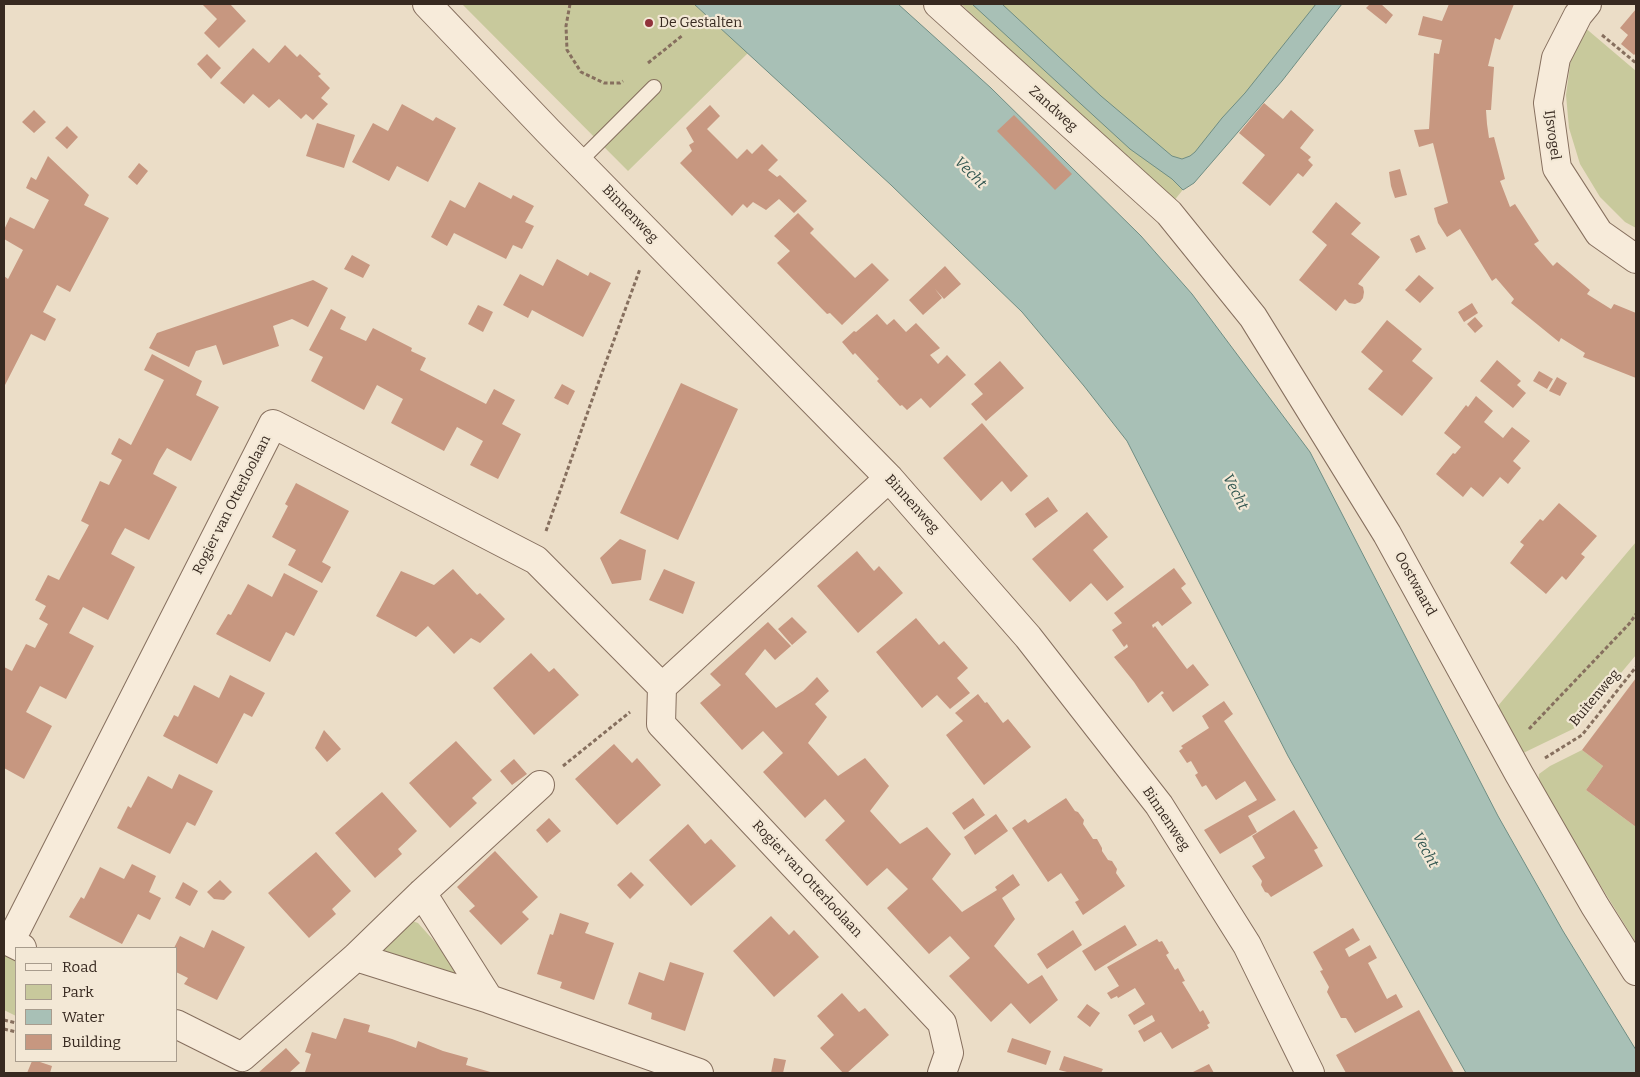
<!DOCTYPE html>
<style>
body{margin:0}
#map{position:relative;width:1640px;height:1077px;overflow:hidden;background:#ebddc7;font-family:Bitter,serif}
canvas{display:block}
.frame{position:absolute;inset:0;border:5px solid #372920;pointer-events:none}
.legend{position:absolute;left:15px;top:947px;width:162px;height:115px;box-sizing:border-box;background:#f3e8d6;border:1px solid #a89c8d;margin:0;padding:6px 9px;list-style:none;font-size:15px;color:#372920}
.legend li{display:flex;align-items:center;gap:10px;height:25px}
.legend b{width:25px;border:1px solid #a89c8d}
</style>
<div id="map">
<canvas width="1640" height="1077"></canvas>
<div class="frame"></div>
<ul class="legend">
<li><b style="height:6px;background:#f7ebda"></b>Road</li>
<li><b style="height:14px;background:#c8c99c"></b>Park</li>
<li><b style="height:14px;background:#a8c0b6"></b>Water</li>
<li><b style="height:14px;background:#c79780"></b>Building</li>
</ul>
</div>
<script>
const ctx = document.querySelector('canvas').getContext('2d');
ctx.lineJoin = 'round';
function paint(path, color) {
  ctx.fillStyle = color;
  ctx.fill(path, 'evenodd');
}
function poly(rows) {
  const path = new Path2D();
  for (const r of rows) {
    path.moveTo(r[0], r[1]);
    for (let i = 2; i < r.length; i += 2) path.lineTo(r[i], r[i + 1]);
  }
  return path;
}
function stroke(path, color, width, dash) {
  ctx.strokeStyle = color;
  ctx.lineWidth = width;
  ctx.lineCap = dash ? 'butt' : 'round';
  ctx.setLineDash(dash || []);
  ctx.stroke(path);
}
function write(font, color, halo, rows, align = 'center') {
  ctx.font = font + ' Bitter,serif';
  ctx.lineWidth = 4.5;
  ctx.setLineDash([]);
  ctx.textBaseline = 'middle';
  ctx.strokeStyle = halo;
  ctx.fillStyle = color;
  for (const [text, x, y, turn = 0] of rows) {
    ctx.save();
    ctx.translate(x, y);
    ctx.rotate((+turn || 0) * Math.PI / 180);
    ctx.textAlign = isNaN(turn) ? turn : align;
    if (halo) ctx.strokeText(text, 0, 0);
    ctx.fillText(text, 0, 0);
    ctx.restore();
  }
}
paint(poly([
 [462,4,694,4,748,53,628,171],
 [961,4,1332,4,1173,202],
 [1583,26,1636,71,1636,228,1625,222,1600,197,1580,164,1569,128,1566,95,1571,58],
 [1636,542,1636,655,1575,728,1517,756,1492,713],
 [1582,750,1603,766,1586,790,1636,827,1636,943,1538,784,1539,774,1550,766],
 [412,921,418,923,461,971,463,977,380,951],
 [4,953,16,958,16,1016,4,1010]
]), '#c8c99c');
const water = poly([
 [694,4,898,4,991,88,1141,236,1192,294,1310,452,1498,816,1563,931,1636,1050,1636,1073,1466,1073,1288,756,1127,441,1084,386,1022,312,891,185,694,4],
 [972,4,1002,4,1101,96,1172,156,1182,159,1190,156,1195,152,1222,118,1245,93,1316,4,1342,4,1282,81,1194,183,1183,190,1172,179,1130,149,972,4]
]);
paint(water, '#a8c0b6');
stroke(water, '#6f8d83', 1);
paint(poly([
 [202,4,230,4,246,21,219,48,204,33,217,19],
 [1370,4,1381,4,1393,15,1386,24,1366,8],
 [1449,4,1514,4,1500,40,1495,38,1488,66,1494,67,1491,110,1486,110,1487,124,1489,138,1494,137,1505,179,1500,181,1510,207,1515,204,1539,241,1534,244,1553,266,1557,262,1590,290,1587,294,1611,309,1614,304,1636,313,1636,378,1583,357,1585,353,1561,338,1559,342,1511,303,1514,299,1496,278,1492,281,1460,229,1447,237,1438,223,1434,208,1448,203,1433,143,1419,147,1414,130,1429,129,1434,53,1439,54,1442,40,1418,35,1423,16,1442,21],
 [1636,9,1636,53,1634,55,1621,44,1628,35,1620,28],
 [285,45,297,57,300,54,321,74,318,76,330,88,321,98,328,104,313,120,306,114,301,119,279,99,280,98,269,108,253,94,244,104,220,83,253,48,269,63],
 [207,54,221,68,211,79,197,64],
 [1264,103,1283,119,1291,110,1314,130,1300,148,1311,157,1308,160,1313,165,1303,177,1298,173,1270,206,1242,183,1265,155,1239,133],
 [402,104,433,121,436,117,456,128,428,182,397,166,389,181,352,162,373,123,388,131],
 [710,105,720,116,707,129,737,159,747,149,752,154,762,144,778,160,768,170,777,177,780,175,807,201,794,213,779,199,766,210,753,202,747,208,743,204,732,216,680,163,692,151,689,145,694,142,686,128],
 [34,110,46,122,34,133,22,122],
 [1014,115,1072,174,1055,190,997,131],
 [317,123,355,135,344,168,306,156],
 [67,126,78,137,67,149,55,138],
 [48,156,89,195,84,205,109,218,70,292,57,285,43,312,56,319,45,341,31,334,4,387,4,276,8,279,23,250,4,239,4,230,10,217,34,229,49,200,26,188,31,177,36,180],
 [139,163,148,171,137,185,128,177],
 [1400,169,1407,195,1395,198,1391,186,1389,172],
 [479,182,511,199,513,195,534,206,525,222,534,226,522,249,513,245,506,259,454,233,447,246,431,237,450,200,465,208],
 [1336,202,1361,223,1351,234,1380,257,1358,284,1363,287,1364,292,1363,298,1360,302,1355,304,1349,303,1345,299,1336,311,1299,280,1327,245,1312,232],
 [798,213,814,229,810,233,855,278,872,263,889,280,842,325,830,313,827,314,777,263,790,251,774,236],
 [1419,235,1426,249,1416,253,1410,239],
 [352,255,370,265,363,278,344,269],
 [557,259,588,276,590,272,611,283,583,337,532,310,528,318,503,305,520,274,543,286],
 [945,266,961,284,944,299,935,289,942,298,923,315,909,300],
 [1419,275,1434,288,1420,303,1405,290],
 [313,280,328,288,308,327,292,319,273,326,279,346,223,365,216,345,196,351,189,367,149,348,157,333],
 [1472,303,1478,313,1464,322,1458,312],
 [478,305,493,312,483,332,468,324],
 [331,309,346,317,340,329,366,341,373,328,412,348,411,351,426,358,420,370,486,404,494,389,515,400,502,424,521,434,498,479,470,465,483,441,457,427,444,451,391,423,403,399,377,385,364,410,311,381,323,357,309,350],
 [877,314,887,325,894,319,906,332,916,323,940,348,930,355,938,364,947,355,966,375,930,408,921,398,907,410,902,405,900,406,877,381,879,379,855,353,853,355,842,342,854,331,856,332],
 [1475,317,1483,326,1475,333,1467,324],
 [1387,320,1422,349,1412,361,1433,378,1402,416,1368,389,1383,371,1361,352],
 [152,354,202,381,196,395,219,407,191,461,167,448,159,461,153,474,177,487,149,540,125,528,118,540,111,554,135,567,108,620,83,607,69,633,94,646,66,699,40,686,26,712,52,726,24,779,4,768,4,667,12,671,26,644,35,648,48,624,39,619,46,606,35,600,48,575,59,580,89,525,81,521,100,481,109,485,122,460,111,454,119,438,131,445,164,380,144,370],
 [1497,360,1521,381,1517,385,1526,393,1513,408,1480,381],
 [1000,361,1024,388,986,421,971,404,983,394,974,384],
 [1539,371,1553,379,1547,389,1533,381],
 [1557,377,1567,383,1560,396,1549,391],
 [681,383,738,409,678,540,620,513],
 [562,384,575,391,568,405,554,398],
 [1476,396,1493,411,1484,422,1503,438,1512,427,1530,441,1513,461,1521,468,1508,484,1500,477,1483,497,1471,487,1463,497,1436,474,1453,453,1455,454,1461,447,1444,433,1466,405,1468,407],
 [982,423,1028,476,1011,492,1002,481,981,501,943,458],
 [296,483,349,511,322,562,331,567,322,583,288,565,296,550,272,537,288,506,285,504],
 [1048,497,1058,511,1035,528,1025,514],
 [1559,503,1597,536,1581,554,1585,557,1566,580,1562,576,1546,594,1510,563,1524,545,1520,542,1540,519,1543,521],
 [1087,512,1108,537,1093,550,1124,587,1107,601,1091,583,1070,602,1032,559],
 [620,539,646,550,641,580,612,584,600,558],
 [857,551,874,571,879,566,903,593,858,633,817,586],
 [1174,568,1186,584,1181,588,1192,603,1162,626,1158,621,1152,625,1153,628,1155,626,1187,669,1193,664,1209,685,1173,712,1161,695,1164,693,1162,691,1148,703,1134,682,1114,657,1128,647,1127,644,1124,647,1112,630,1122,623,1114,613],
 [453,569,477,595,480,593,505,619,480,643,471,638,454,654,428,626,416,637,376,616,401,571,434,585],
 [664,569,695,582,683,614,649,600],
 [284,573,318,591,294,636,286,632,270,662,216,634,228,614,231,615,248,584,272,597],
 [792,617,807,632,792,645,778,629],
 [916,618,939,645,944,641,968,668,957,678,970,693,950,709,937,695,922,708,876,652],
 [768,622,791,646,775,660,765,649,745,674,776,708,803,691,817,677,829,691,815,704,827,717,808,743,838,776,865,758,889,786,870,811,900,844,927,827,951,854,932,879,962,912,997,890,995,887,1013,874,1020,885,1002,898,1015,919,994,946,1028,984,1042,975,1058,1000,1030,1024,1011,1003,991,1022,949,976,970,958,950,936,929,954,887,908,908,889,887,868,867,886,825,840,845,821,825,799,805,818,763,772,783,753,763,731,742,750,700,703,721,685,710,674],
 [531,653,549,672,554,668,579,695,534,735,493,688],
 [230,675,265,693,252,717,244,713,217,764,163,736,174,715,178,717,194,685,219,698],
 [1636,678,1636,827,1586,790,1603,766,1582,750],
 [978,694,985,703,987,702,1003,723,1008,719,1031,747,984,785,946,735,963,721,955,713],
 [1224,701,1233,714,1224,721,1276,800,1248,816,1257,832,1220,854,1204,830,1257,800,1245,781,1216,800,1206,785,1202,787,1195,775,1198,773,1191,761,1187,763,1179,751,1183,748,1181,746,1209,728,1202,716],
 [324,730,341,749,327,762,315,748],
 [456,741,492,780,472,798,477,803,450,828,409,783],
 [614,744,632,763,637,758,661,785,617,825,575,779],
 [514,759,527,774,512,785,500,771],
 [179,774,213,791,195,826,187,822,170,854,117,828,128,806,131,808,148,776,172,789],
 [382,792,417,831,398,849,402,854,375,878,335,833],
 [973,798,985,815,964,830,952,813],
 [1066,798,1075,811,1078,812,1084,820,1083,824,1093,839,1097,839,1102,848,1102,851,1108,860,1112,861,1117,869,1116,873,1125,886,1083,915,1075,902,1079,900,1061,873,1048,882,1012,828,1025,819,1028,823],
 [1294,810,1318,848,1314,850,1323,866,1271,897,1268,893,1265,892,1261,885,1262,881,1252,866,1265,858,1252,836],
 [996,814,1008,831,975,855,964,837],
 [549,818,561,831,547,843,536,830],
 [688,824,705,844,711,839,736,866,691,906,649,860],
 [495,851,538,897,522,912,529,919,501,945,469,911,475,906,457,887],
 [316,852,351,891,332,909,336,914,309,938,268,893],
 [132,864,156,876,149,892,161,898,150,920,138,914,122,944,69,917,81,897,84,899,100,867,124,879],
 [631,872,644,885,630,899,617,885],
 [220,880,232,892,224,900,214,899,207,892],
 [183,882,198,891,190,906,175,898],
 [560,913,589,923,585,933,614,943,594,1000,560,988,562,982,537,974,550,934,553,935],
 [771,916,789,935,794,930,819,957,774,997,733,951],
 [1125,925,1137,945,1095,971,1082,951],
 [1353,928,1360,940,1345,949,1349,957,1370,945,1377,958,1368,963,1387,999,1396,994,1403,1007,1355,1033,1346,1018,1341,1018,1327,992,1329,987,1320,971,1323,970,1313,952],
 [212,930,245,947,217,1000,184,984,188,978,176,972,176,948,174,948,180,936,204,948],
 [1073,930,1082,945,1047,969,1037,954],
 [1157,939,1159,942,1162,941,1169,953,1166,955,1175,970,1178,968,1185,981,1182,982,1190,995,1200,1012,1203,1010,1210,1023,1207,1025,1209,1028,1172,1049,1161,1032,1144,1042,1138,1031,1155,1021,1152,1015,1134,1025,1128,1015,1145,1004,1135,988,1118,998,1117,996,1111,999,1107,993,1119,986,1107,967],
 [670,962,704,973,685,1031,651,1019,652,1013,628,1004,639,972,664,981],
 [842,993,859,1012,865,1008,889,1035,847,1073,843,1073,820,1048,834,1035,817,1016],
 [1087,1004,1100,1013,1090,1027,1077,1017],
 [1419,1010,1454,1073,1346,1073,1336,1055],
 [344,1018,370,1025,368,1032,392,1039,416,1048,418,1041,443,1051,468,1058,466,1065,494,1073,305,1072,311,1054,305,1052,312,1032,336,1039],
 [1012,1038,1051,1051,1046,1065,1007,1052],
 [286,1048,300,1063,289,1073,258,1073],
 [1064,1056,1103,1069,1101,1073,1071,1073,1059,1070],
 [774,1058,786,1060,783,1073,771,1073],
 [32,1061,37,1061,52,1066,50,1073,27,1073],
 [1209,1064,1214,1073,1191,1073]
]), '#c79780');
const lane = poly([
 [579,162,654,87]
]);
const street = poly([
 [427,4,548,131,889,478,1028,637,1159,805,1247,945,1310,1073],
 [938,4,1169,213,1253,317,1387,534,1519,774,1595,906,1636,971],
 [1587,4,1578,15,1556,58,1548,103,1557,168,1599,233,1636,259],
 [889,478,662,687,661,724,942,1023,949,1053,942,1073],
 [422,893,489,999],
 [22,948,10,942,273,424,536,560,662,687],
 [356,957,489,999,699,1073],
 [176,1024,242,1057,356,957,422,893,540,785]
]);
stroke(lane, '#866f5e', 16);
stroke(street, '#866f5e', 30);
stroke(poly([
 [570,4,566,26,567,50,581,72,604,83,620,83,623,81],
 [1602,35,1636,63],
 [648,63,683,35],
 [546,531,592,400,640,269],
 [1529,729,1629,624,1636,614],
 [1545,758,1582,735,1636,667],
 [563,766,630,712],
 [4,1020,16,1023],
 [4,1029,16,1032]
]), '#866f5e', 3, [4, 2.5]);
stroke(lane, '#f7ebda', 14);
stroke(street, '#f7ebda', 28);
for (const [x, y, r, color] of [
 [649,23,5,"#91323b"]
]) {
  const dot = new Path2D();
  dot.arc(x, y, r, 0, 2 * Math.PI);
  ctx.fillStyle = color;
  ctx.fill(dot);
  stroke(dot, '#f3e8d6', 2);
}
write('14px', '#372920', '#f3e8d6', [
 ["De Gestalten",659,23]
], 'left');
write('14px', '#372920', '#f3e8d6', [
 ["Zandweg",1053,109,42],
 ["IJsvogel",1552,135,82],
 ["Binnenweg",630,214,46],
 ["Binnenweg",912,504,48],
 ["Rogier van Otterloolaan",232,505,-63],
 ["Oostwaard",1415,584,61],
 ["Buitenweg",1595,698,-50],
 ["Binnenweg",1166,819,56],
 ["Rogier van Otterloolaan",807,879,47]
]);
write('italic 15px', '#315650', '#f3e8d6', [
 ["Vecht",970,173,45],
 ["Vecht",1235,492,63],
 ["Vecht",1425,850,61]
]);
</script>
